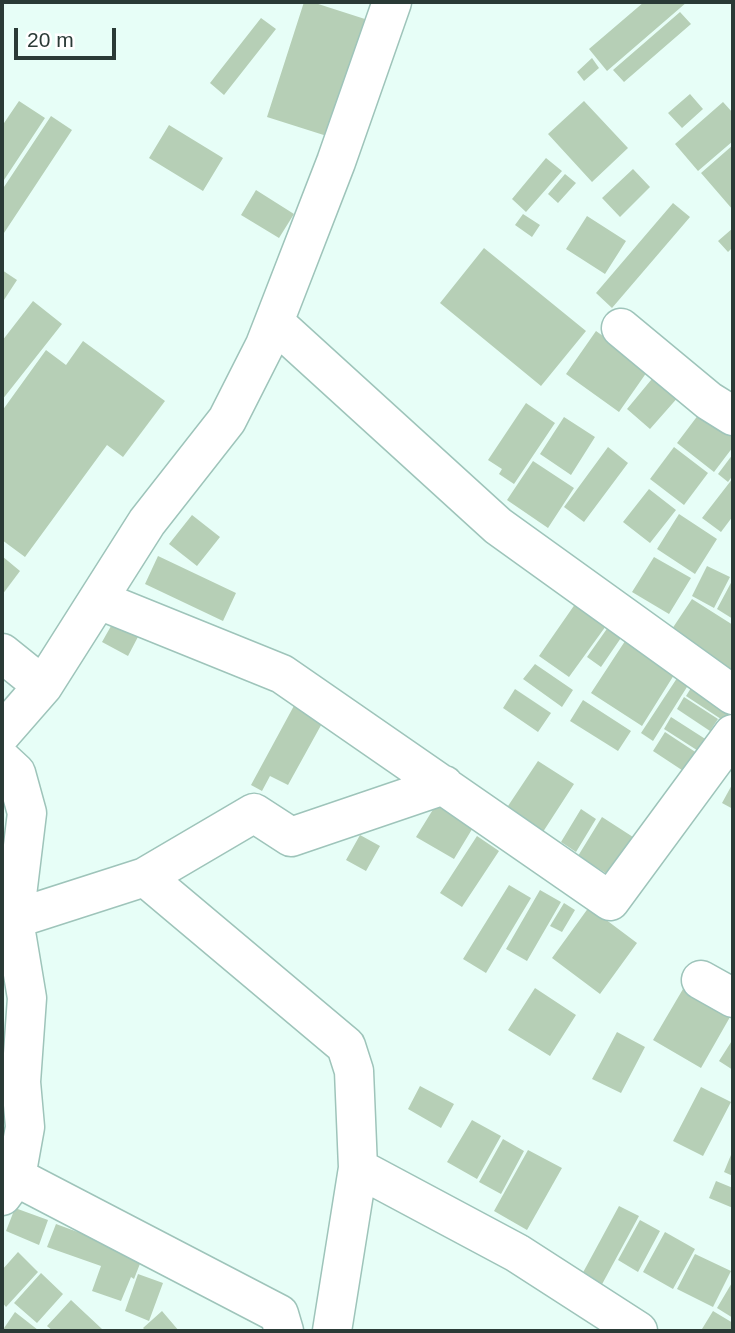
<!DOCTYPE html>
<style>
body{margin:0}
#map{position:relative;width:735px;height:1333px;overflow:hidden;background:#e7fef7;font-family:Helvetica,sans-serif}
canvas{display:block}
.frame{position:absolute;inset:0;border:4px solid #2a3a36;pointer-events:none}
.scale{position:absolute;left:14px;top:28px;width:102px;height:32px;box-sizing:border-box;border:4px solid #2a3a36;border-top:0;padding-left:9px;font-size:21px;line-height:24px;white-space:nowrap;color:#2a3a36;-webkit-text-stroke:5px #fff;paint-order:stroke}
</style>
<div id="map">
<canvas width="735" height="1333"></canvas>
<div class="frame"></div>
<div class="scale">20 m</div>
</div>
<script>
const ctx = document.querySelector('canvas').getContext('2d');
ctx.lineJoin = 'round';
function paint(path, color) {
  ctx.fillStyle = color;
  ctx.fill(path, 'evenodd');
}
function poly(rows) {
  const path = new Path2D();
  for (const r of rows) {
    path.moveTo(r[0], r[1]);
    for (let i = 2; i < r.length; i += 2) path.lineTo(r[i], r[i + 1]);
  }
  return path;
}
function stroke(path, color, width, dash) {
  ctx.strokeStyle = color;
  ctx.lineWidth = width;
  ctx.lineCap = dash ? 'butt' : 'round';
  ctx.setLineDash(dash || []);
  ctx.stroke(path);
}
paint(poly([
 [304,2,312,2,368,20,330,137,267,117],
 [644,2,687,2,607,71,589,49],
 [680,12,691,24,624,82,613,70],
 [261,18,276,29,224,95,210,83],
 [592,58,599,68,584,81,577,72],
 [690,94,703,109,682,128,668,113],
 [19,101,45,118,2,183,2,126],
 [584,101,628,148,592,182,548,134],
 [723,102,733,113,733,141,698,171,675,144],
 [51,116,72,130,2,236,2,190],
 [169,125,223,158,203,191,149,158],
 [733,145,733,210,701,173],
 [546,158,562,171,526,212,512,199],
 [633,169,650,187,620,217,602,198],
 [565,174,576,183,558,203,548,194],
 [256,190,294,214,279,238,241,215],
 [673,203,690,217,612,308,596,293],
 [523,214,540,225,532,237,515,225],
 [587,216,626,241,605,274,566,249],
 [733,228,733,247,728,252,718,241],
 [484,248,586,331,541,386,440,303],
 [2,270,17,280,2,303],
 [33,301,62,324,2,400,2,341],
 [596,331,649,369,619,412,566,374],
 [83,341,165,401,123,457,107,445,25,557,2,540,2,411,46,350,66,365],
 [656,374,680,395,650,429,627,409],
 [526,403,555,423,514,484,499,474,502,469,488,460],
 [705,406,733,428,733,447,714,472,677,443],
 [564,417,595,437,571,475,540,454],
 [608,447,628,463,584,522,564,507],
 [674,447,708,473,684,505,650,479],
 [733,454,733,475,728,482,718,474],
 [533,461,574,488,548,528,507,500],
 [733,478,733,516,721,532,702,518],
 [649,489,676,510,650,543,623,522],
 [679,514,717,539,695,574,657,549],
 [192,515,220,537,197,566,169,544],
 [2,556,20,571,2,595],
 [158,556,236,593,223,621,145,584],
 [654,557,691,578,669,614,632,592],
 [707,566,730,577,714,608,692,596],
 [733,579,733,619,717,609],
 [580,597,611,619,569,677,539,656],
 [692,599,733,625,733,672,670,632],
 [115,619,140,633,128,656,102,642],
 [611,623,625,632,601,667,587,657],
 [629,635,679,667,642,726,591,693],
 [535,664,573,690,562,707,523,679],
 [681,672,692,679,653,741,641,733],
 [696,680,733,714,727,723,686,696],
 [515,689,551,713,538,732,503,708],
 [684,697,718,719,710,731,677,709],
 [583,700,631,731,618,751,570,721],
 [296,702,325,718,288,785,270,776,262,791,251,785],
 [671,717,710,742,703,754,664,729],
 [665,732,706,759,694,778,653,751],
 [538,761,574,784,541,835,504,812],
 [733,783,733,809,722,803],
 [437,803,474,826,454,859,416,837],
 [581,809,596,819,576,852,561,842],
 [602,817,633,837,609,875,578,856],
 [360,835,380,846,366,871,346,860],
 [477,836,499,851,462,907,440,893],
 [509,885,531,898,486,973,463,959],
 [540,890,561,902,527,961,506,949],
 [564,903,575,910,562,932,550,926],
 [589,907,637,943,600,994,552,958],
 [535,988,576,1015,550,1056,508,1030],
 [683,989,730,1017,701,1068,653,1040],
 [617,1032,645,1047,621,1093,592,1079],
 [733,1039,733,1070,719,1061],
 [420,1086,454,1104,441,1128,408,1109],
 [701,1087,731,1102,703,1156,673,1141],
 [472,1120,501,1136,477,1179,447,1162],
 [503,1139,524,1151,501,1194,479,1182],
 [528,1150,562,1168,527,1230,494,1211],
 [733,1150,733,1176,724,1172],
 [716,1181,733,1188,733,1208,709,1198],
 [619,1206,639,1216,600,1288,580,1278],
 [15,1208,48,1220,39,1245,6,1231],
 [640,1220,660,1231,638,1272,618,1260],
 [56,1224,143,1256,134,1279,131,1277,121,1301,92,1291,101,1266,47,1247],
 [665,1232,695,1249,673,1289,643,1272],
 [18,1252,38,1272,6,1307,2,1302,2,1270],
 [695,1254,731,1271,713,1307,677,1289],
 [41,1273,63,1294,37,1323,14,1303],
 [138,1274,163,1283,149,1321,125,1311],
 [733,1281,733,1318,717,1308],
 [71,1300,102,1329,100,1331,53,1331,47,1326],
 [162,1311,179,1331,146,1331,143,1328],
 [713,1311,733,1323,733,1331,705,1331,702,1329],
 [15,1312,38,1330,37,1331,2,1331]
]), '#b6cfb6');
const street = poly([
 [274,322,498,526,733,695],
 [621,328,709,401,733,416],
 [99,600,282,674,610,901,733,734],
 [2,653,43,686],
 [2,733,43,686,147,522,227,420,265,345,274,322,336,162,392,2],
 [2,760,16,773,27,813,14,920,27,998,21,1082,25,1127,16,1177,2,1196],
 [145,877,254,813,291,837,444,785],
 [2,923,145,877,346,1046,354,1071,358,1168,332,1331],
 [701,980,733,998],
 [358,1168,517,1253,638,1331],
 [16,1177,279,1314,284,1331]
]);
stroke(street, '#9ec4ba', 41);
stroke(street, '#fff', 38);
</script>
